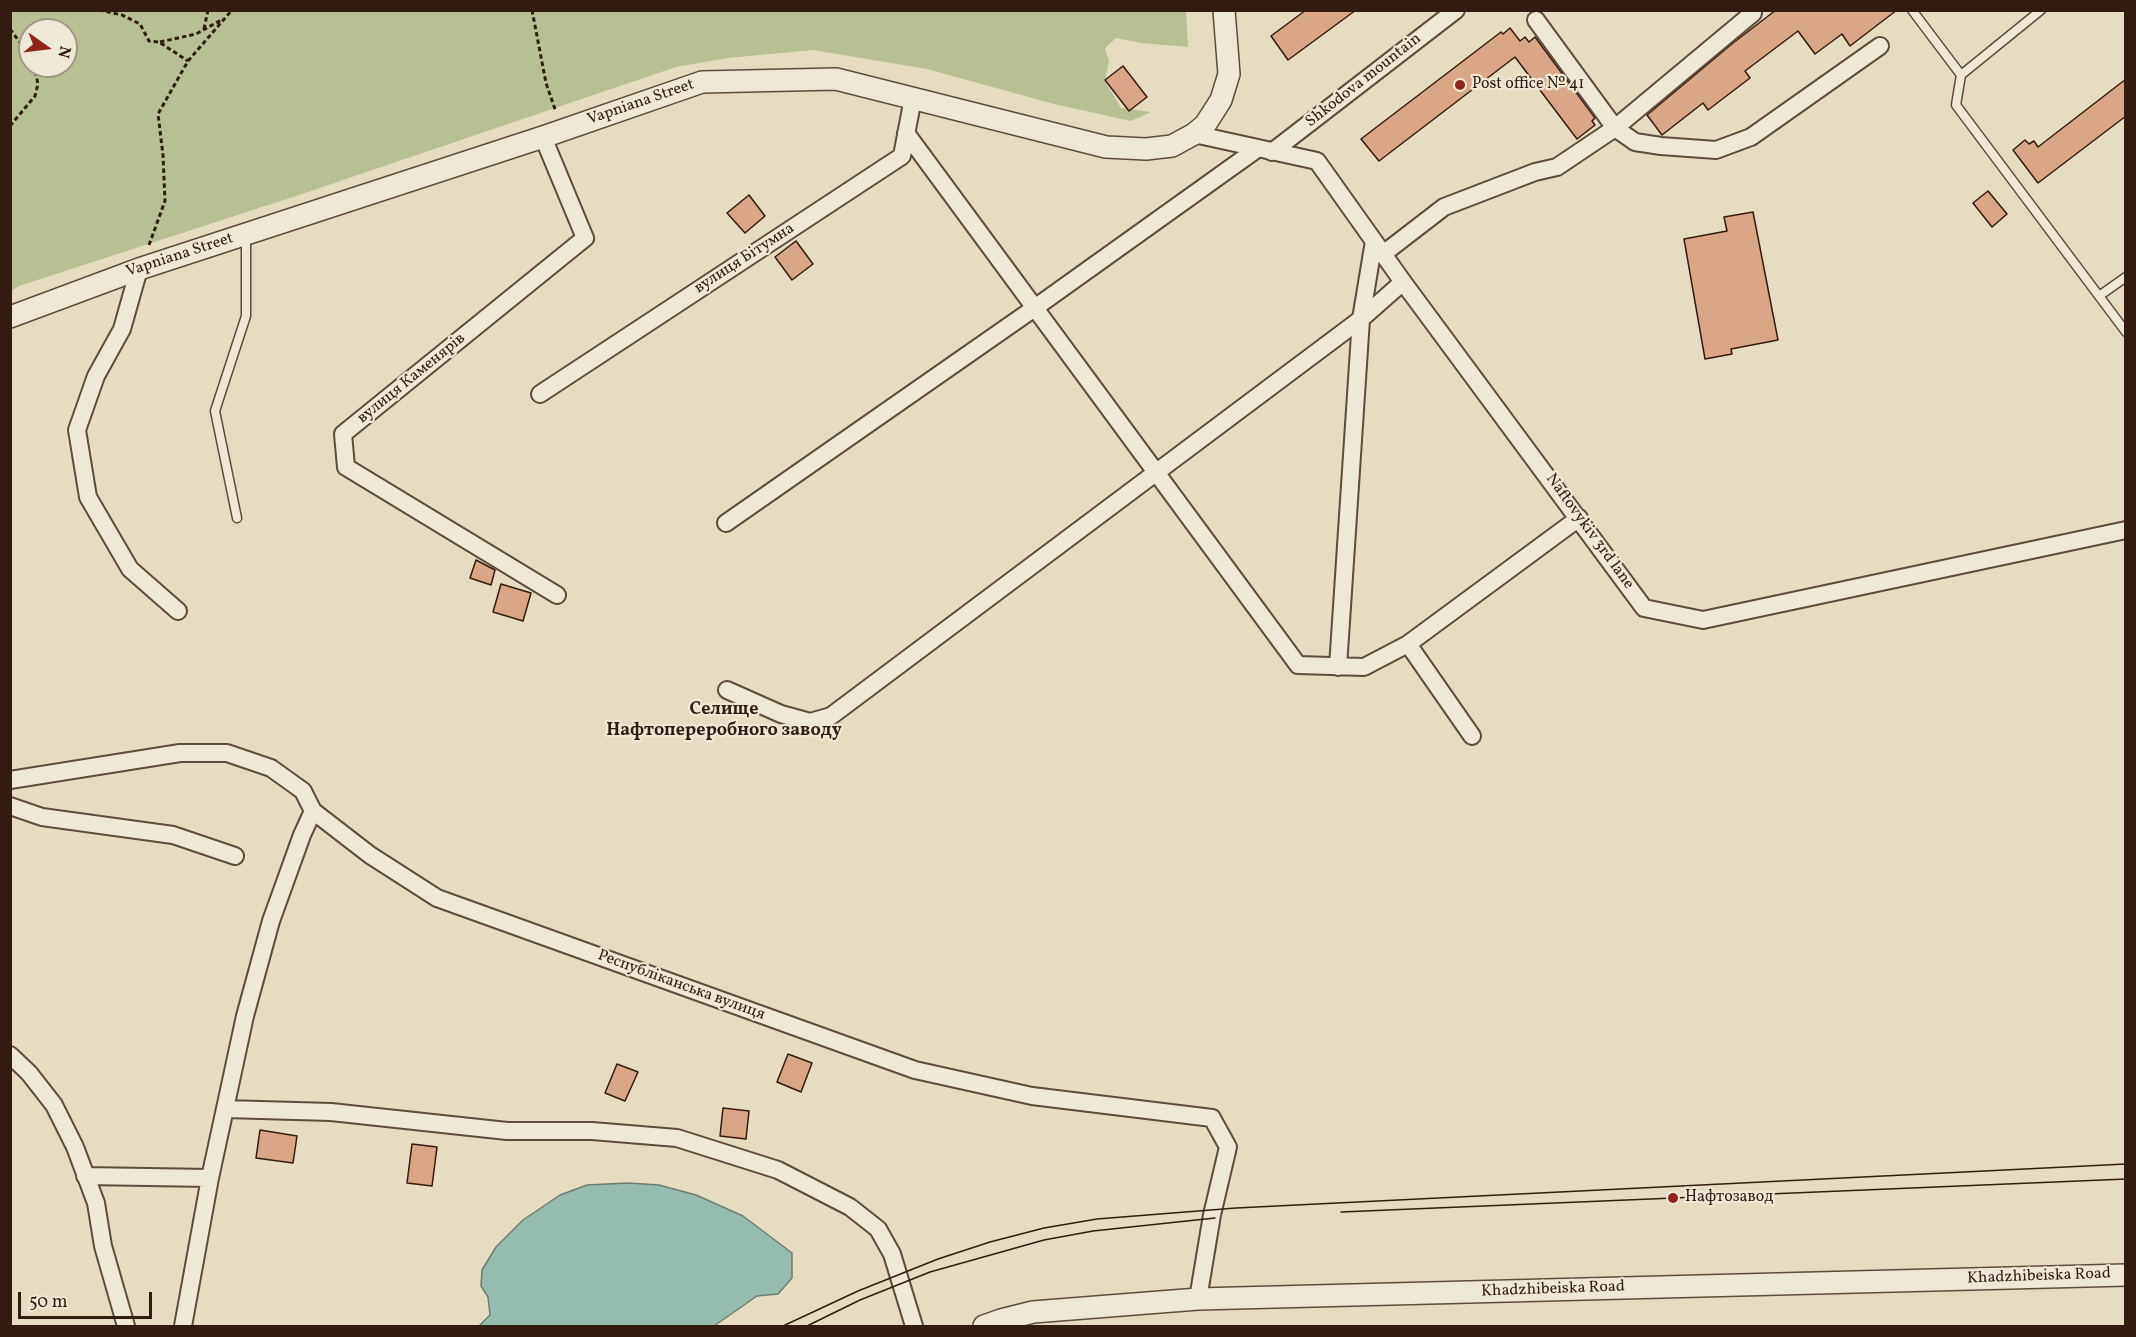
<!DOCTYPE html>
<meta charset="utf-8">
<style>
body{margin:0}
#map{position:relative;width:2136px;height:1337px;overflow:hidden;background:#e5dcc2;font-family:Vollkorn,serif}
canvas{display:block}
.frame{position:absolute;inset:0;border:12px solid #321b10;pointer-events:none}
.north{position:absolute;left:18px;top:18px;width:60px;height:60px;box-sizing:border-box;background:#eee8d7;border:2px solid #a39687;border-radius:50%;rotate:104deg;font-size:16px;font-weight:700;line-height:24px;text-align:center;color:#321b10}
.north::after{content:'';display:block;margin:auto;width:21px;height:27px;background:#8f2418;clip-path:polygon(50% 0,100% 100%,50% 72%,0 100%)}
.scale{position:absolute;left:18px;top:1292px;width:134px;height:27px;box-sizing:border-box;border:3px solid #321b10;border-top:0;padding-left:8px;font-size:18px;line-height:21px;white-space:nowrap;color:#321b10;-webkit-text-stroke:4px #eee8d7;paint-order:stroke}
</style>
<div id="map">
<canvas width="2136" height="1337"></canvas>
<div class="frame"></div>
<div class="north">N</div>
<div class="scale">50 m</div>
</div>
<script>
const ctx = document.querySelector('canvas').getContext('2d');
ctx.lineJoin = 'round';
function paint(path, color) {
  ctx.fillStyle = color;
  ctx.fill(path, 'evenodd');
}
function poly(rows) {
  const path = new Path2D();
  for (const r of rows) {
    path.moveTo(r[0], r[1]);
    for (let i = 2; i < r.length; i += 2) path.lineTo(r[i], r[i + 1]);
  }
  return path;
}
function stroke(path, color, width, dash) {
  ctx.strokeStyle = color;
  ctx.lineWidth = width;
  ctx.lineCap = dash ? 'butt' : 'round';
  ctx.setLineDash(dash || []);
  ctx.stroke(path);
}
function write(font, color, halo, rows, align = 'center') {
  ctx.font = font + ' Vollkorn,serif';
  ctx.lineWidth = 4.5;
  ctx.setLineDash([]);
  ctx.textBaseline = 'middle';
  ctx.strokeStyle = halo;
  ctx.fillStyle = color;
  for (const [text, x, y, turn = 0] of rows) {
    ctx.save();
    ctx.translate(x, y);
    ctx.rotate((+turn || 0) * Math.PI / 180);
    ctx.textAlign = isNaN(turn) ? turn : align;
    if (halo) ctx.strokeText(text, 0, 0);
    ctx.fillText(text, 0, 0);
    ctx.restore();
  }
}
paint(poly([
 [11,11,1186,11,1188,47,1141,43,1116,38,1105,48,1109,61,1105,81,1121,108,1151,112,1131,121,1054,104,927,69,813,50,728,58,676,67,296,196,19,286,11,291],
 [30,30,66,30,66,66,30,66]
]), '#b6c092');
const water = poly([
 [628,1183,659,1185,696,1195,743,1216,792,1253,792,1278,778,1294,757,1296,714,1326,479,1326,490,1315,488,1297,481,1286,482,1270,496,1247,523,1220,560,1195,587,1185,628,1183]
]);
paint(water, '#96bcb0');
stroke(water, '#6e7c70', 1.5);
const building = poly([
 [1306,10,1356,10,1288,60,1271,36,1306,10],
 [1776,10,1897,10,1850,46,1842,34,1815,54,1798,31,1745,71,1750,78,1708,110,1703,103,1662,135,1647,115,1733,43,1776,10],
 [1510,28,1520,41,1525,37,1529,42,1535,37,1595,118,1592,121,1595,125,1577,139,1515,57,1379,161,1361,139,1501,32,1503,34,1510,28],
 [1123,66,1147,97,1129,111,1105,80,1123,66],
 [2126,79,2126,116,2038,183,2013,150,2025,140,2029,144,2034,141,2038,147,2126,79],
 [1988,191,2007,214,1992,227,1973,203,1988,191],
 [749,195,765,216,745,233,727,213,749,195],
 [1753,212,1778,340,1731,349,1732,354,1705,359,1684,239,1727,231,1724,217,1753,212],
 [796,241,813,264,792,280,775,257,796,241],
 [476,560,495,570,491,585,470,578,476,560],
 [501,584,531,593,523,621,493,612,501,584],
 [788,1054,812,1063,801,1092,777,1082,788,1054],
 [617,1064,638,1072,625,1101,605,1093,617,1064],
 [723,1108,749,1111,746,1139,720,1136,723,1108],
 [260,1130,297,1136,293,1163,256,1158,260,1130],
 [412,1144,437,1147,432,1186,407,1183,412,1144]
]);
paint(building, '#daa786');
stroke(building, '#321b10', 1.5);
const service = poly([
 [1912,10,1961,75],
 [2041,10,1961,75,1956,105,2099,296],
 [2126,277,2099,296,2126,332],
 [237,518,215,411,246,316,246,235]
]);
const minor = poly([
 [1536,20,1615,128,1635,142,1661,146,1716,150,1751,137,1880,46],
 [906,133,1298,665,1364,667,1408,644,1579,518],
 [1194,134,1317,161,1403,282,1644,608,1703,620,2126,530],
 [543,137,585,238,343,434,346,467,557,595],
 [1272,152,1456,10],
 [1383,254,1444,207,1535,172,1557,167,1615,128,1753,13],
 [139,269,122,329,96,376,77,430,88,497,130,569,178,611],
 [540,394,902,156,913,98],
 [726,523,1036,307,1257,149],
 [1408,644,1472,736],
 [1338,667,1361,319,1374,241],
 [727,690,781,714,810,722,831,716,1361,319,1403,282],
 [10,780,180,753,227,753,271,768,303,791,313,811,370,855,437,898,915,1070,1032,1096,1212,1118,1228,1147,1212,1215,1198,1299],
 [10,806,42,817,173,835,235,856],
 [10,1055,29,1073,54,1105,75,1147,96,1203,103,1246,126,1326],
 [225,1109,331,1112,507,1131,592,1131,677,1138,778,1170,850,1207,878,1229,892,1254,914,1326],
 [85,1176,210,1178],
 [183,1326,210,1178,245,1016,271,921,302,835,313,811]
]);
const tertiary = poly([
 [10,317,139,269,543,137,702,82,836,79,1106,147,1146,149,1172,146,1194,134,1205,125,1221,100,1229,74,1224,10],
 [984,1326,1001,1320,1033,1312,1198,1299,2126,1275]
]);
stroke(service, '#5f4b3c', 11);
stroke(minor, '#5f4b3c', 20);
stroke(tertiary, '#5f4b3c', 24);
stroke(poly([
 [99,10,122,15,140,24,149,41,159,42,188,61],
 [532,10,546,83,556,112],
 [10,29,30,56],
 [204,29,208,10],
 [160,42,196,34,223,19],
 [10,126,35,96,38,84,34,66],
 [149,245,165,201,163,155,158,114,188,61,232,10]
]), '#321b10', 3, [4.5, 3]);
stroke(service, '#eee8d7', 8);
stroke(minor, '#eee8d7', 16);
stroke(tertiary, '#eee8d7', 21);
stroke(poly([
 [1341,1212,2126,1179],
 [783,1326,858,1291,938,1259,990,1242,1044,1228,1097,1219,1236,1208,2126,1164],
 [807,1326,860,1300,930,1272,1044,1240,1093,1231,1215,1218]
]), '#321b10', 1.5);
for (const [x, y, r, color] of [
 [1460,85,6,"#8f2418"],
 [1673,1198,6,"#8f2418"]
]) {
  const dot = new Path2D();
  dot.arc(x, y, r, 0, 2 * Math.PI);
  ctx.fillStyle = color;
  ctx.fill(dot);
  stroke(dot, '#eee8d7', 2);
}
write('16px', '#321b10', '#eee8d7', [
 ["Shkodova mountain",1364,81,-38],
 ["Vapniana Street",641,103,-19],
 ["Vapniana Street",180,256,-18],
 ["вулиця Бітумна",745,259,-33],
 ["вулиця Каменярів",412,379,-39],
 ["Naftovykiv 3rd lane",1589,532,54],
 ["Республіканська вулиця",681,986,20],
 ["Khadzhibeiska Road",2039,1277,-2],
 ["Khadzhibeiska Road",1553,1290,-2]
]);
write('16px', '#321b10', '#eee8d7', [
 ["Post office № 41",1472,85],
 ["Нафтозавод",1685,1198]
], 'left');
write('bold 18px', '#321b10', '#eee8d7', [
 ["Селище",724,711],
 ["Нафтопереробного заводу",724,732]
]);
</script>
